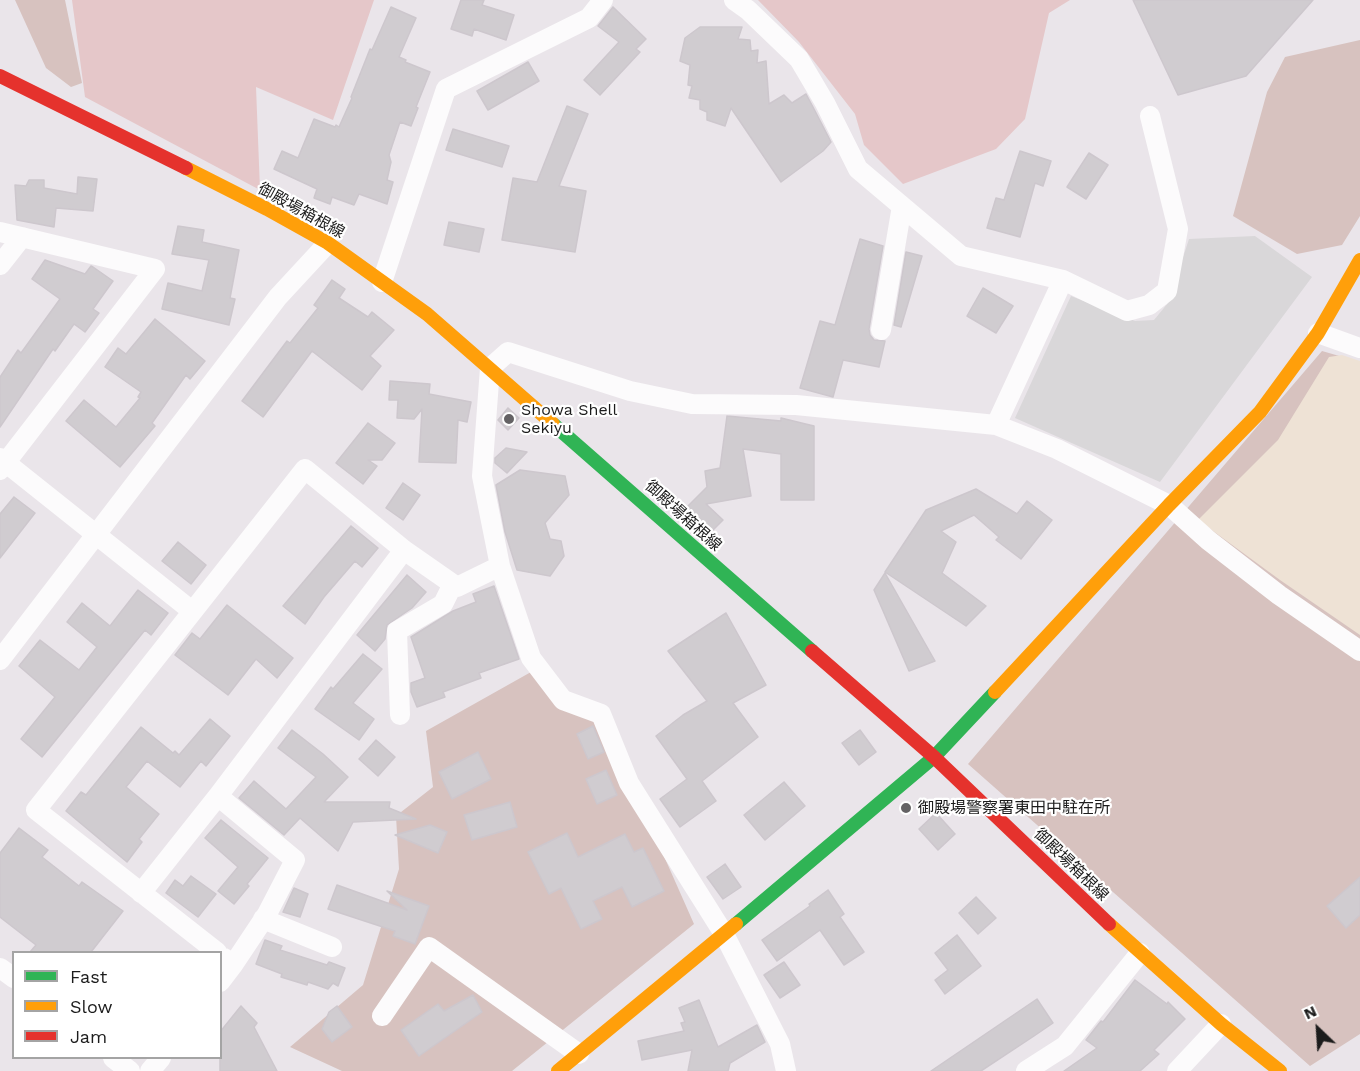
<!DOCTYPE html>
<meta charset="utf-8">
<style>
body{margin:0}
#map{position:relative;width:1360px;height:1071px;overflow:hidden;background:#eae5ea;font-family:"Work Sans",sans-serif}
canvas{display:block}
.legend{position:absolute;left:12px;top:951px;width:210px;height:108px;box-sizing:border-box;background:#fff;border:2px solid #a4a4a4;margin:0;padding:8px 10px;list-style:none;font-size:18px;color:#1c1c1c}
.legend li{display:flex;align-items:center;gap:12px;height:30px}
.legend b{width:30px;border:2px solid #a4a4a4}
.north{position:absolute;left:1288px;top:999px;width:60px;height:60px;-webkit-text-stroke:4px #fff;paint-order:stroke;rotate:335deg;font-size:16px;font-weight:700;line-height:24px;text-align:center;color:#1c1c1c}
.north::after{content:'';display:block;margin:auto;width:21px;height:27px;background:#1c1c1c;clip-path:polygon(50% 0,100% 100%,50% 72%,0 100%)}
</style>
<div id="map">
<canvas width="1360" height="1071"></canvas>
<ul class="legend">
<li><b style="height:8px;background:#30b455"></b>Fast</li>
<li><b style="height:8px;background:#ff9f0a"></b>Slow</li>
<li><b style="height:8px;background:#e5322d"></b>Jam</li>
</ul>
<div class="north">N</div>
</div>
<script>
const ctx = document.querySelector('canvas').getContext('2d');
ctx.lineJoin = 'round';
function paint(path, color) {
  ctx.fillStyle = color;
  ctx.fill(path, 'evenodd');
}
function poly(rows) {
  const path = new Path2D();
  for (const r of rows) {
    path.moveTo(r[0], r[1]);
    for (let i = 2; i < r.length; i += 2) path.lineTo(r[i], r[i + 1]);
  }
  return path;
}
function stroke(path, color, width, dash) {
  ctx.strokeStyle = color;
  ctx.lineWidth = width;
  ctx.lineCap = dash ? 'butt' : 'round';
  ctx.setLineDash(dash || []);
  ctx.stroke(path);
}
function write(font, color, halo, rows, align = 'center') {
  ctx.font = font + ' "Work Sans","Noto Sans JP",sans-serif';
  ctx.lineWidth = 4.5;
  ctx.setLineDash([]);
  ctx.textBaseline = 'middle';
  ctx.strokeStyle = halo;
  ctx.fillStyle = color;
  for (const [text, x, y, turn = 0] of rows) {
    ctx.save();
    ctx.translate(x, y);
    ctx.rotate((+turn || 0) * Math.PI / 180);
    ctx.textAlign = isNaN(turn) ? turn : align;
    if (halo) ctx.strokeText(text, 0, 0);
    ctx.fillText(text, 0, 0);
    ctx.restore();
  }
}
paint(poly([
 [72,0,374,0,333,120,256,87,260,190,85,97],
 [758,0,1070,0,1049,13,1025,119,996,149,903,184,864,145,855,114,799,42]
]), '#e5c7c9');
paint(poly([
 [15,0,65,0,82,83,71,87,46,68],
 [1360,40,1360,216,1342,245,1297,254,1233,216,1267,92,1285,57],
 [1322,351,1360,362,1360,1034,1310,1066,968,764],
 [531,672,601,714,694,924,512,1071,342,1071,290,1047,363,985,399,869,396,816,433,787,426,731]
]), '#d7c2bf');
paint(poly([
 [1342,355,1360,361,1360,635,1280,580,1198,520,1278,440,1329,357]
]), '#eee2d5');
paint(poly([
 [1255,236,1312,277,1160,482,1015,418,1071,296,1135,321,1154,320,1168,303,1189,239]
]), '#d9d7d9');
const building = poly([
 [461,0,484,0,482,5,514,15,506,40,474,29,472,36,451,29,461,0],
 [1133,0,1313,0,1246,76,1178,95,1133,0],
 [391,7,416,18,399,57,406,60,405,62,430,72,416,107,418,108,411,126,400,122,389,155,391,162,387,180,393,182,387,204,359,194,354,205,332,197,330,204,314,198,317,189,274,169,282,151,298,158,314,119,335,127,336,125,339,127,352,98,351,97,370,49,372,50,391,7],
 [613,7,646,39,636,49,640,52,600,95,584,80,619,42,598,26,613,7],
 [700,27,742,27,738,39,750,40,751,51,758,50,757,63,766,61,769,104,784,95,792,103,806,94,814,109,831,142,823,151,781,182,731,108,725,126,707,120,707,112,700,109,700,100,689,98,692,86,688,85,690,65,680,61,685,38,700,27],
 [528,62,539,81,488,110,477,91,528,62],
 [567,106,588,114,559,186,586,191,575,252,502,240,513,178,537,182,567,106],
 [453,129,509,146,502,167,446,150,453,129],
 [1020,151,1051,161,1043,186,1035,183,1020,237,987,228,996,198,1004,200,1020,151],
 [1089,153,1108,165,1086,199,1067,187,1089,153],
 [78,177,97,179,93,211,56,208,54,227,17,220,15,185,26,186,29,180,44,180,44,188,77,194,78,177],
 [449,222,484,229,479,252,444,245,449,222],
 [178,226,204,230,202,242,239,250,230,298,235,299,229,325,162,309,168,283,202,291,209,260,172,254,178,226],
 [860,239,883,246,869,329,870,335,874,340,885,341,879,367,843,360,833,397,800,388,820,321,835,325,860,239],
 [906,252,922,256,901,327,894,325,906,252],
 [45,260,85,274,91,266,93,267,113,281,93,309,99,313,85,332,74,324,55,351,53,349,0,427,0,377,18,350,21,353,60,299,32,279,45,260],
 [332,280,345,289,339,298,368,317,372,312,394,330,370,356,381,366,362,390,312,351,263,417,242,401,287,341,290,343,318,308,314,305,332,280],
 [983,288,1013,306,996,333,967,316,983,288],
 [155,319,205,361,190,379,186,375,152,423,155,426,120,467,66,421,84,400,116,427,140,398,138,397,141,392,105,367,118,348,126,354,155,319],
 [390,381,430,384,429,394,471,402,467,422,458,420,456,463,419,462,422,409,414,419,397,418,398,400,389,400,390,381],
 [508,408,519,418,508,430,498,420,508,408],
 [727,416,781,421,781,418,814,426,814,500,781,500,781,454,743,449,751,496,706,504,723,520,708,535,683,511,707,487,705,471,720,468,727,416],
 [368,423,395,443,382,460,368,460,377,466,363,484,336,463,368,423],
 [506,448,527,452,507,473,495,463,495,458,506,448],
 [520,470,565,476,569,495,545,523,550,539,561,541,564,556,550,576,517,570,505,532,496,485,520,470],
 [403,483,420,495,403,520,386,508,403,483],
 [976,489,1017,514,1027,501,1052,520,1021,559,996,540,999,537,974,515,941,531,956,542,942,573,986,606,966,626,885,572,926,510,976,489],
 [14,497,35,513,0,558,0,514,14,497],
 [351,526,378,548,362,567,355,561,324,597,305,624,283,606,351,526],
 [178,542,206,565,191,584,162,561,178,542],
 [885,573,935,661,909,671,874,590,885,573],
 [407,575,426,592,412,608,387,625,385,639,375,651,357,635,407,575],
 [494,586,519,659,479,673,481,678,443,692,445,697,417,707,411,692,411,683,425,678,411,637,453,611,476,602,473,594,494,586],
 [138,590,168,613,151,635,145,630,42,757,21,739,55,697,19,666,40,640,79,670,97,647,67,622,82,603,110,626,138,590],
 [227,605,293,658,277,678,256,659,228,695,175,655,192,633,200,639,227,605],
 [726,613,766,685,733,703,758,737,702,781,716,801,680,827,660,799,687,779,656,736,683,715,707,701,668,651,726,613],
 [363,654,382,669,353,703,374,719,359,740,315,709,331,687,333,689,363,654],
 [210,719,230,736,206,766,201,761,180,787,147,761,126,787,159,814,139,839,142,842,127,862,66,811,81,792,86,795,141,727,173,753,175,751,179,755,210,719],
 [593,726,604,752,588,759,577,734,593,726],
 [292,730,323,754,348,777,324,802,390,802,389,808,416,819,353,822,338,851,300,818,284,835,239,798,254,781,286,809,316,777,278,748,292,730],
 [860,730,876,752,859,765,842,743,860,730],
 [376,740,395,757,378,776,359,759,376,740],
 [478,752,491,779,452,799,439,772,478,752],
 [606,770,617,795,597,804,586,779,606,770],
 [784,782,805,806,765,840,744,815,784,782],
 [510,802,517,827,472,840,464,815,510,802],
 [936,813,955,834,938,850,919,829,936,813],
 [221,820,268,858,247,884,249,886,234,904,218,891,238,867,205,838,221,820],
 [430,825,447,832,438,853,395,835,430,825],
 [19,828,48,850,42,857,79,886,82,882,123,911,91,952,30,952,36,945,0,917,0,853,19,828],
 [567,833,578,857,625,834,634,852,643,848,664,891,632,907,622,887,593,901,602,919,581,929,561,888,549,894,528,852,567,833],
 [725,864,741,887,723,899,707,877,725,864],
 [191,876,216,894,198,917,166,893,175,880,183,886,191,876],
 [1360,877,1360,915,1346,928,1327,906,1360,877],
 [337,885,407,910,387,891,429,906,415,944,393,936,395,931,328,909,337,885],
 [294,888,308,894,300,917,283,912,294,888],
 [828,890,844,914,840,917,864,952,844,965,820,930,777,961,762,940,810,906,809,904,828,890],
 [976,897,996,918,978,934,959,913,976,897],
 [957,935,981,966,945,994,935,980,948,970,935,953,957,935],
 [265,940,282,946,280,950,327,965,329,962,345,968,338,986,333,983,328,989,308,982,307,985,281,977,282,974,256,964,265,940],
 [784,962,800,985,780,998,764,975,784,962],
 [1135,980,1167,1004,1168,1002,1185,1019,1154,1050,1159,1054,1140,1071,1064,1071,1097,1048,1086,1040,1101,1021,1103,1022,1135,980],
 [473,995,482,1012,419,1056,401,1030,438,1004,444,1011,473,995],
 [1037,999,1053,1023,1034,1036,981,1071,931,1071,1037,999],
 [699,1000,718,1047,757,1025,765,1042,730,1063,728,1071,688,1071,692,1050,642,1060,638,1041,684,1031,681,1023,685,1022,679,1008,699,1000],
 [241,1006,257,1023,254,1027,277,1071,220,1071,220,1032,241,1006],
 [337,1006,352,1027,332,1042,322,1029,329,1012,337,1006]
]);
paint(building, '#d0ccd0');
stroke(building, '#cdc7cd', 1.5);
stroke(poly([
 [734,0,748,10,799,59,825,103,858,169,961,256,1063,280,1127,311,1149,305,1167,291,1178,229,1150,116],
 [0,232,155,269,0,470],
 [0,265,22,237],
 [382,282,446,89,589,18,603,0],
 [881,330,902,206],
 [1318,333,1360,348],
 [996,425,1063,280],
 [0,458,192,611],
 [0,660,278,297,328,243],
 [400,715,397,631,443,604,453,584],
 [218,796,295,860,267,914,233,965],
 [141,893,218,796,404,550],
 [263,919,332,947],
 [217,952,36,810,305,469,404,550,457,587,500,566],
 [0,968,14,978],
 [220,982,233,965,224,958],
 [382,1016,429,947,579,1054],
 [113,1058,130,1071],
 [150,1071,161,1058],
 [786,1071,780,1044,724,934,629,783,601,714,563,700,531,658,500,566,482,476,490,368,508,352,630,391,692,404,796,405,996,425,1057,449,1169,505,1208,540,1279,595,1360,651],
 [1026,1071,1065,1046,1140,953],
 [1177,1071,1221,1024]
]), '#fcfbfc', 20);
stroke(poly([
 [553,424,812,651],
 [736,924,934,757,995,692]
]), '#30b455', 14);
stroke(poly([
 [186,168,267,209,328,243,427,314,553,424],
 [995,692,1169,505,1260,412,1318,333,1360,260],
 [1109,924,1221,1024,1280,1071],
 [558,1071,736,924]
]), '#ff9f0a', 14);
stroke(poly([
 [0,76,186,168],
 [812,651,934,757,1109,924]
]), '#e5322d', 14);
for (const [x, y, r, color] of [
 [509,419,6,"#646264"],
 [906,808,6,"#646264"]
]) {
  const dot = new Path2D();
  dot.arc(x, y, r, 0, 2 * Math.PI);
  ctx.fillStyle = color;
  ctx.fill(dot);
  stroke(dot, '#fff', 2);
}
write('16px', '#1c1c1c', '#fff', [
 ["御殿場箱根線",301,211,29],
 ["御殿場箱根線",683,516,42],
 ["御殿場箱根線",1071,865,44]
]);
write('16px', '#1c1c1c', '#fff', [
 ["Showa Shell",521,410],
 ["Sekiyu",521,428],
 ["御殿場警察署東田中駐在所",918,808]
], 'left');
</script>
